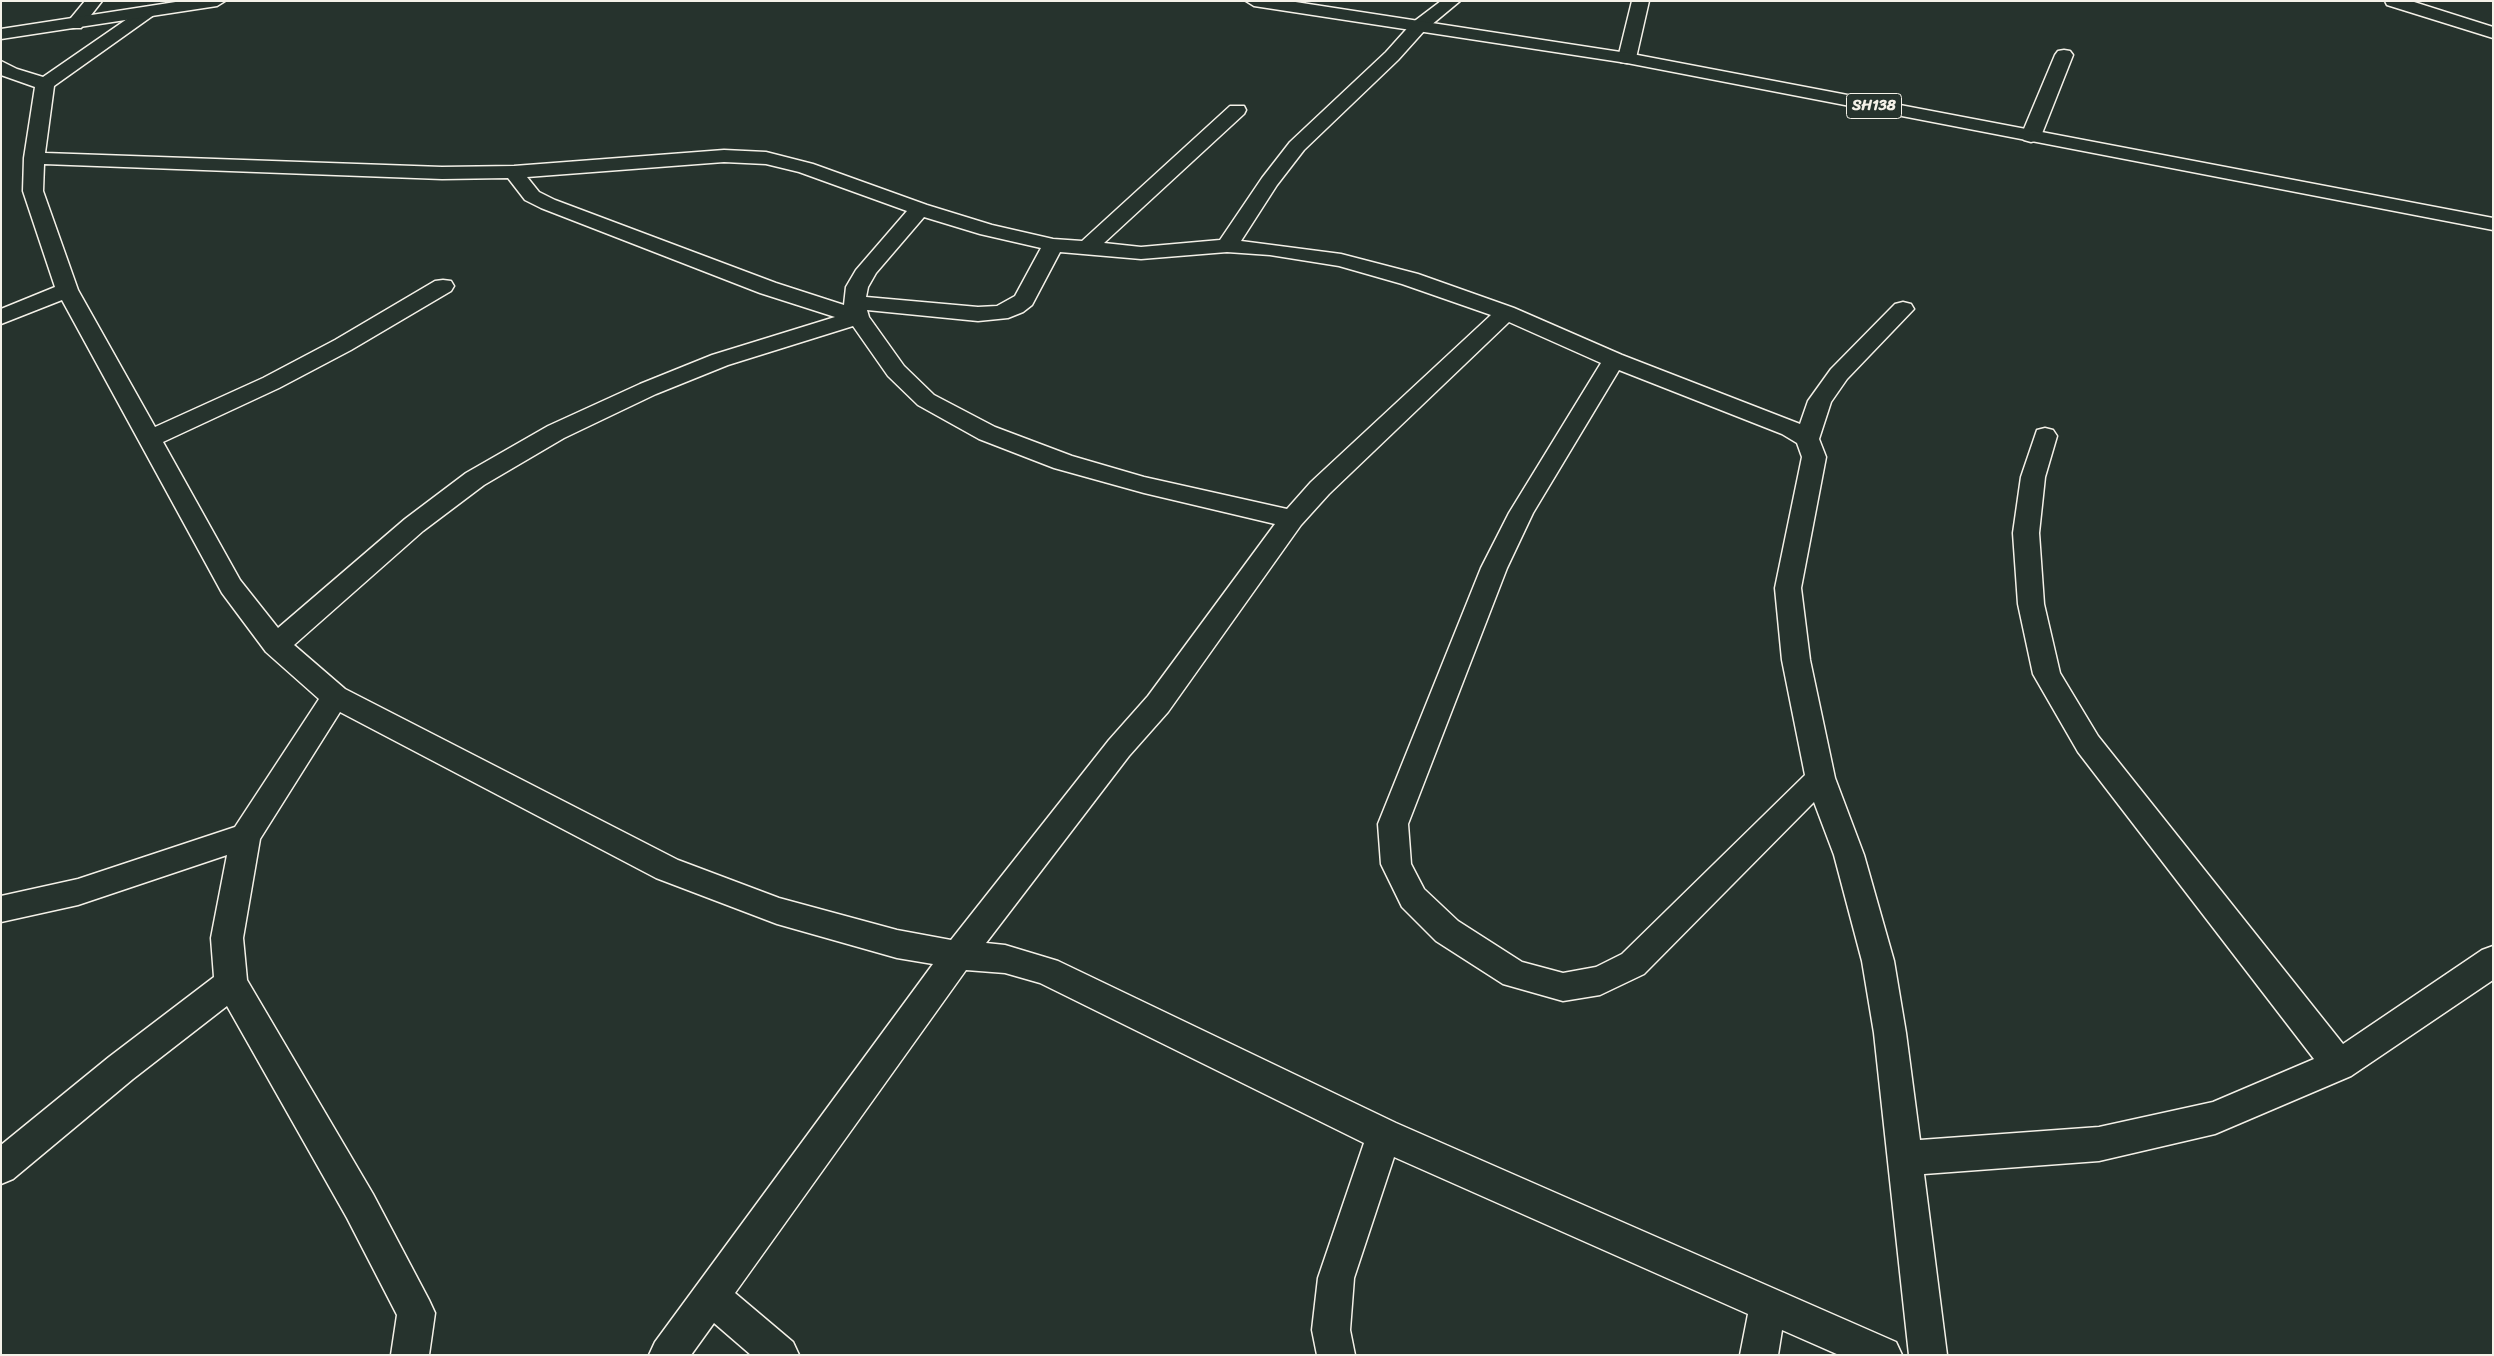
<!DOCTYPE html>
<style>
body{margin:0}
#map{position:relative;width:2494px;height:1356px;overflow:hidden;background:#26332d;font-family:Sriracha,sans-serif}
canvas{display:block}
.frame{position:absolute;inset:0;border:2px solid #f4f1e8;pointer-events:none}
</style>
<div id="map">
<canvas width="2494" height="1356"></canvas>
<div class="frame"></div>
</div>
<script>
const ctx = document.querySelector('canvas').getContext('2d');
ctx.lineJoin = 'round';
function poly(rows) {
  const path = new Path2D();
  for (const r of rows) {
    path.moveTo(r[0], r[1]);
    for (let i = 2; i < r.length; i += 2) path.lineTo(r[i], r[i + 1]);
  }
  return path;
}
function stroke(path, color, width, dash) {
  ctx.strokeStyle = color;
  ctx.lineWidth = width;
  ctx.lineCap = dash ? 'butt' : 'round';
  ctx.setLineDash(dash || []);
  ctx.stroke(path);
}
function paint(path, color) {
  ctx.fillStyle = color;
  ctx.fill(path, 'evenodd');
}
function write(font, color, halo, rows, align = 'center') {
  ctx.font = font + ' Sriracha,sans-serif';
  ctx.lineWidth = 4;
  ctx.setLineDash([]);
  ctx.textBaseline = 'middle';
  ctx.strokeStyle = halo;
  ctx.fillStyle = color;
  for (const [text, x, y, turn = 0] of rows) {
    ctx.save();
    ctx.translate(x, y);
    ctx.rotate((+turn || 0) * Math.PI / 180);
    ctx.textAlign = isNaN(turn) ? turn : align;
    if (halo) ctx.strokeText(text, 0, 0);
    ctx.fillText(text, 0, 0);
    ctx.restore();
  }
}
const service = poly([
 [2064,50,2070,51,2073,55,2041,136,2038,140,2031,142,2024,140,2021,136,2055,55,2058,51,2064,50]
]);
const minor = poly([
 [85,1,102,1,81,28,69,28,66,24,85,1],
 [1441,1,1460,1,1424,31,1398,60,1304,150,1277,185,1241,241,1341,254,1418,274,1514,308,1622,355,1800,424,1808,401,1831,369,1895,304,1903,302,1911,304,1914,309,1847,379,1831,402,1819,439,1826,457,1801,588,1810,660,1835,778,1864,855,1894,961,1906,1033,1920,1140,2099,1127,2213,1102,2314,1059,2078,752,2033,674,2018,604,2013,533,2021,477,2037,430,2045,428,2053,430,2057,436,2045,477,2039,533,2044,604,2060,673,2098,736,2343,1044,2482,950,2493,946,2493,980,2351,1076,2215,1134,2099,1161,1924,1174,1947,1355,1909,1355,1874,1033,1862,961,1834,855,1814,802,1644,974,1600,995,1563,1001,1503,984,1436,941,1402,907,1381,864,1378,824,1481,568,1509,513,1601,363,1509,322,1329,494,1301,525,1168,712,1129,756,986,943,1005,945,1058,961,1396,1123,1896,1342,1902,1355,1839,1355,1782,1330,1778,1355,1740,1355,1748,1314,1394,1157,1354,1278,1350,1330,1355,1355,1317,1355,1312,1330,1318,1278,1364,1143,1040,983,1005,973,966,970,735,1293,793,1342,799,1355,751,1355,714,1323,691,1355,649,1355,655,1342,933,964,897,958,777,924,656,878,340,712,260,839,243,938,247,980,373,1194,429,1300,435,1313,429,1355,391,1355,397,1315,347,1218,227,1006,133,1079,13,1179,1,1184,1,1145,109,1057,214,977,211,938,227,855,78,905,1,922,1,896,78,879,235,827,319,699,266,652,222,593,62,300,1,324,1,309,55,287,23,191,24,158,35,87,1,75,1,61,17,69,43,77,143,8,155,8,158,12,54,86,45,153,442,167,514,166,724,150,766,152,813,164,927,205,992,225,1053,239,1082,241,1230,106,1244,106,1246,110,1244,114,1104,243,1141,247,1220,240,1262,178,1290,142,1386,52,1412,23,1441,1],
 [724,162,766,164,799,172,907,211,856,270,846,287,844,305,776,283,555,200,539,192,527,177,724,162],
 [44,164,442,179,508,178,525,200,541,208,760,293,835,317,712,355,640,384,548,426,466,473,405,519,278,628,240,580,163,442,279,388,351,350,451,291,454,286,451,281,443,280,435,281,335,340,263,378,155,427,78,290,43,191,44,164],
 [924,217,980,234,1041,248,1015,296,997,306,978,307,866,297,868,287,876,273,924,217],
 [1060,252,1141,259,1227,252,1270,255,1339,266,1402,284,1491,315,1311,482,1287,509,1144,477,1072,456,995,427,934,395,904,366,869,317,867,310,978,321,1008,318,1023,312,1032,305,1060,252],
 [853,326,888,376,918,405,979,439,1054,468,1144,493,1275,524,1148,696,1109,740,951,940,897,930,779,898,678,860,345,689,294,645,423,531,484,485,564,438,656,394,728,365,853,326],
 [1619,370,1782,434,1797,443,1802,457,1775,588,1782,660,1805,775,1622,954,1596,967,1563,973,1522,962,1458,921,1424,889,1411,864,1408,824,1507,568,1533,513,1619,370],
 [1632,1,1649,1,1636,58,1633,62,1627,63,1621,62,1618,58,1632,1],
 [2385,1,2411,1,2493,27,2493,38,2387,5,2385,1]
]);
const primary = poly([
 [182,1,225,1,217,6,1,39,1,29,182,1],
 [1246,1,1289,1,1627,53,2493,218,2493,230,1627,63,1254,6,1246,1]
]);
stroke(service, '#f4f1e8', 3);
stroke(minor, '#f4f1e8', 3);
stroke(primary, '#f4f1e8', 3);
paint(service, '#26332d');
paint(minor, '#26332d');
paint(primary, '#26332d');
for (const [x, y, w] of [
 [1874,106,55]
]) {
  const box = new Path2D();
  box.roundRect(x - w / 2, y - 12.5, w, 25, 4);
  ctx.fillStyle = '#26332d';
  ctx.fill(box);
  stroke(box, '#f4f1e8', 1);
}
write('bold 15px', '#f4f1e8', null, [
 ["SH138",1874,106]
]);
</script>
